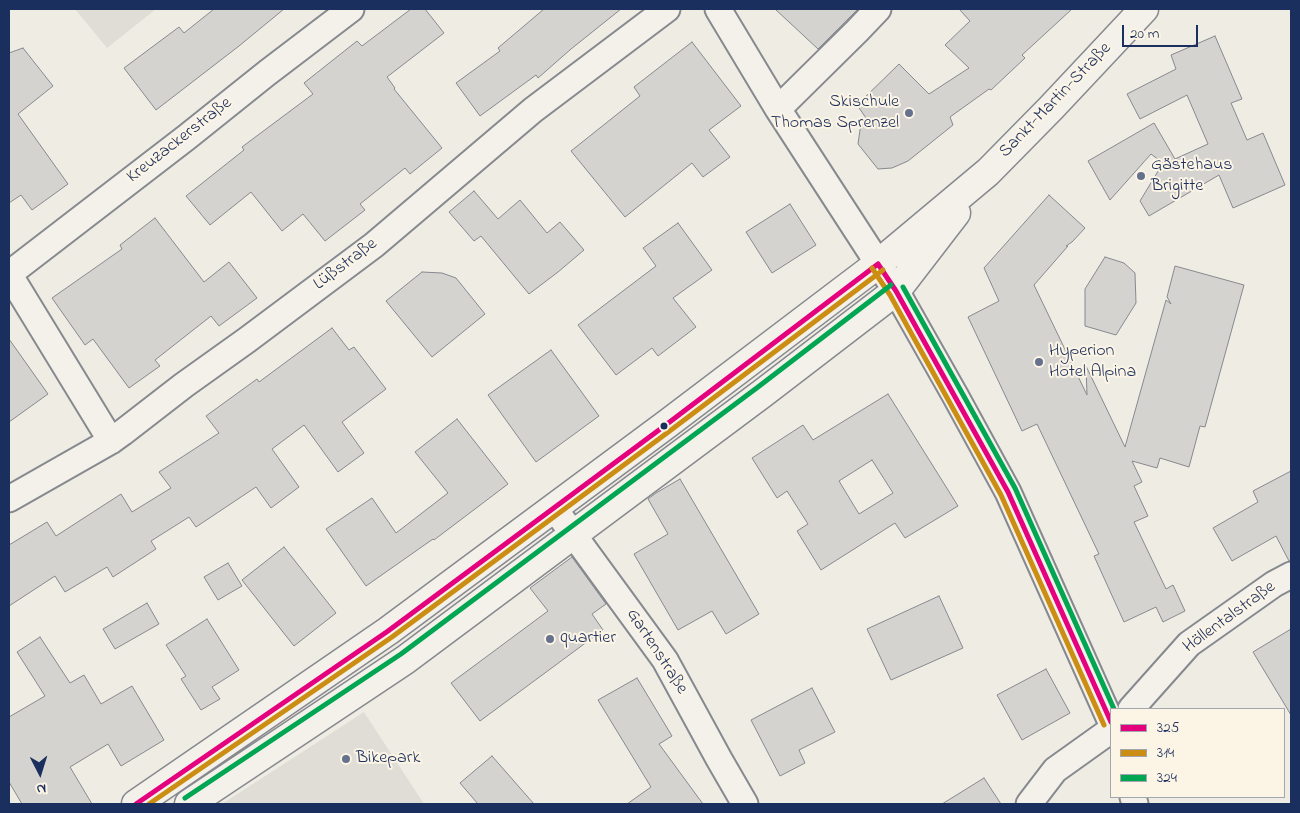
<!DOCTYPE html>
<meta charset="utf-8">
<style>
body{margin:0}
#map{position:relative;width:1300px;height:813px;overflow:hidden;background:#efece4;font-family:"Indie Flower",sans-serif}
canvas{display:block}
.frame{position:absolute;inset:0;border:10px solid #1b2f5e;pointer-events:none}
.legend{position:absolute;left:1110px;top:708px;width:175px;height:90px;box-sizing:border-box;background:#fcf5e5;border:1px solid #a2a6af;margin:0;padding:6px 9px;list-style:none;font-size:15px;color:#1b2f5e}
.legend li{display:flex;align-items:center;gap:10px;height:25px}
.legend b{width:25px;border:1px solid #a2a6af}
.north{position:absolute;left:15px;top:748px;width:50px;height:50px;-webkit-text-stroke:4px #fcf5e5;paint-order:stroke;rotate:175deg;font-size:14px;font-weight:700;line-height:20px;text-align:center;color:#1b2f5e}
.north::after{content:'';display:block;margin:auto;width:18px;height:22px;background:#1b2f5e;clip-path:polygon(50% 0,100% 100%,50% 72%,0 100%)}
.scale{position:absolute;left:1122px;top:25px;width:76px;height:22px;box-sizing:border-box;border:2px solid #1b2f5e;border-top:0;padding-left:6px;font-size:15px;line-height:18px;white-space:nowrap;color:#1b2f5e;-webkit-text-stroke:4px #fcf5e5;paint-order:stroke}
</style>
<div id="map">
<canvas width="1300" height="813"></canvas>
<div class="frame"></div>
<ul class="legend">
<li><b style="height:6px;background:#e5007d"></b>325</li>
<li><b style="height:6px;background:#cb8e13"></b>314</li>
<li><b style="height:6px;background:#00a651"></b>324</li>
</ul>
<div class="north">N</div>
<div class="scale">20 m</div>
</div>
<script>
const ctx = document.querySelector('canvas').getContext('2d');
ctx.lineJoin = 'round';
function paint(path, color) {
  ctx.fillStyle = color;
  ctx.fill(path, 'evenodd');
}
function poly(rows) {
  const path = new Path2D();
  for (const r of rows) {
    path.moveTo(r[0], r[1]);
    for (let i = 2; i < r.length; i += 2) path.lineTo(r[i], r[i + 1]);
  }
  return path;
}
function stroke(path, color, width, dash) {
  ctx.strokeStyle = color;
  ctx.lineWidth = width;
  ctx.lineCap = dash ? 'butt' : 'round';
  ctx.setLineDash(dash || []);
  ctx.stroke(path);
}
function write(font, color, halo, rows, align = 'center') {
  ctx.font = font + ' "Indie Flower",sans-serif';
  ctx.lineWidth = 4;
  ctx.setLineDash([]);
  ctx.textBaseline = 'middle';
  ctx.strokeStyle = halo;
  ctx.fillStyle = color;
  for (const [text, x, y, turn = 0] of rows) {
    ctx.save();
    ctx.translate(x, y);
    ctx.rotate((+turn || 0) * Math.PI / 180);
    ctx.textAlign = isNaN(turn) ? turn : align;
    if (halo) ctx.strokeText(text, 0, 0);
    ctx.fillText(text, 0, 0);
    ctx.restore();
  }
}
paint(poly([
 [75,9,156,9,107,48],
 [364,712,424,804,222,804]
]), '#e0ddd7');
const building = poly([
 [214,9,284,9,239,46,156,110,124,68,179,27,184,33,214,9],
 [411,9,425,9,444,33,387,77,395,88,394,89,442,148,410,174,405,168,360,204,365,210,325,241,303,214,282,231,251,192,210,225,186,196,244,150,242,147,313,94,304,83,357,41,362,46,411,9],
 [544,9,621,9,571,49,538,78,536,75,480,116,456,83,500,51,498,48,544,9],
 [775,9,858,9,818,49,775,9],
 [959,9,1072,9,1022,55,1025,58,991,90,989,89,950,117,953,125,908,161,892,168,878,169,858,144,860,130,866,118,857,105,899,64,929,94,969,68,945,45,970,21,959,9],
 [1215,36,1242,99,1231,103,1247,140,1263,133,1285,185,1233,208,1219,175,1149,216,1140,201,1163,163,1151,154,1110,200,1088,161,1154,123,1175,159,1208,144,1187,95,1140,119,1127,94,1176,69,1171,55,1215,36],
 [692,42,741,106,709,130,730,157,703,177,692,163,625,217,571,151,640,96,634,87,692,42],
 [23,48,53,86,18,114,68,184,32,210,21,195,9,203,9,53,23,48],
 [474,191,498,219,520,200,547,233,560,222,584,250,558,272,529,294,481,236,474,241,449,212,474,191],
 [1049,195,1085,228,1072,242,1066,246,1068,246,1034,285,1087,395,1086,366,1125,447,1166,300,1171,304,1167,297,1175,266,1244,285,1205,427,1200,426,1189,467,1160,458,1157,468,1132,461,1142,482,1134,486,1148,516,1134,522,1166,589,1173,585,1185,611,1163,622,1156,607,1124,622,1094,556,1099,554,1037,424,1022,431,968,317,999,301,984,268,1049,195],
 [790,204,816,245,772,273,746,232,790,204],
 [155,218,204,282,229,262,257,298,219,326,211,316,155,360,160,366,129,388,93,339,85,345,52,298,122,249,120,245,155,218],
 [678,223,712,270,673,298,696,327,658,356,652,348,616,375,578,325,656,266,643,248,678,223],
 [1105,257,1124,263,1135,273,1136,303,1116,335,1085,326,1085,289,1105,257],
 [422,272,442,273,456,278,485,314,432,357,386,301,422,272],
 [332,328,349,350,354,347,386,389,342,422,364,453,338,472,304,425,272,449,299,487,271,508,256,487,196,527,189,517,151,541,156,549,113,577,107,567,65,592,55,576,9,606,9,545,47,522,56,536,121,494,132,512,171,488,159,472,219,433,206,416,257,379,259,382,332,328],
 [9,339,48,394,9,422,9,339],
 [551,350,599,416,536,462,488,395,551,350],
 [888,394,958,506,905,538,895,523,821,570,797,531,808,524,787,491,777,498,752,458,803,425,813,440,888,394],
 [872,460,893,493,859,514,839,481,872,460],
 [457,419,508,484,434,540,433,539,366,586,326,529,372,498,396,533,448,493,415,452,457,419],
 [1291,471,1291,561,1289,561,1276,536,1232,561,1213,528,1258,502,1253,491,1291,471],
 [680,479,759,614,726,634,712,611,678,630,634,554,668,534,648,499,656,493,680,479],
 [284,547,336,613,294,646,242,580,284,547],
 [572,557,606,604,592,614,603,630,480,721,451,683,548,611,530,588,572,557],
 [228,563,242,586,218,600,204,577,228,563],
 [939,596,963,648,891,680,867,629,939,596],
 [147,603,159,624,115,649,103,629,147,603],
 [207,619,239,670,212,687,220,699,201,710,181,679,186,676,166,645,207,619],
 [1291,629,1291,715,1253,652,1291,629],
 [40,637,70,683,84,675,101,704,132,686,164,740,121,766,108,744,70,767,92,804,22,804,9,782,9,717,45,696,17,652,40,637],
 [1046,669,1070,713,1022,740,997,695,1046,669],
 [637,678,672,736,659,744,703,804,627,804,651,787,598,700,637,678],
 [812,688,835,732,799,750,805,763,780,776,751,720,812,688],
 [492,756,534,804,478,804,460,783,492,756],
 [984,778,1001,804,942,804,984,778]
]);
paint(building, '#d5d3d0');
stroke(building, '#86898e', 1);
const street = poly([
 [718,9,778,109,896,291,956,397,1008,492,1111,722],
 [778,109,857,31,878,9],
 [9,274,187,137,267,73,351,9],
 [9,274,111,441],
 [9,499,111,441,122,433,184,385,247,340,374,245,533,110,667,9],
 [554,508,665,660,719,759,745,804],
 [1131,709,1189,644,1274,584,1291,575],
 [1133,797,1135,804],
 [1029,804,1055,770,1111,730]
]);
const secondary = poly([
 [136,804,388,631,667,424,878,264,988,172,1051,108,1144,9],
 [189,804,405,660,763,393,896,291,956,213]
]);
stroke(street, '#86898e', 29);
stroke(secondary, '#86898e', 31);
stroke(street, '#f4f1eb', 25);
stroke(secondary, '#f4f1eb', 28);
stroke(poly([
 [878,264,896,291,1008,492,1111,722],
 [136,804,388,631,667,424,878,264]
]), '#e5007d', 5);
stroke(poly([
 [872,268,890,295,1001,495,1104,725],
 [149,804,392,637,671,430,883,270]
]), '#cb8e13', 5);
stroke(poly([
 [903,287,1015,488,1114,709],
 [185,798,401,654,758,387,891,285]
]), '#00a651', 5);
for (const [x, y, r, color] of [
 [909,113,5,"#65718d"],
 [1141,176,5,"#65718d"],
 [1039,362,5,"#65718d"],
 [664,426,4.5,"#1b2f5e"],
 [550,639,5,"#65718d"],
 [346,759,5,"#65718d"]
]) {
  const dot = new Path2D();
  dot.arc(x, y, r, 0, 2 * Math.PI);
  ctx.fillStyle = color;
  ctx.fill(dot);
  stroke(dot, '#fcf5e5', 2);
}
write('18px', '#1b2f5e', '#fcf5e5', [
 ["Sankt-Martin-Straße",1056,101,-46],
 ["Kreuzackerstraße",180,141,-38],
 ["Lüßstraße",346,265,-37],
 ["Höllentalstraße",1230,618,-36],
 ["Gartenstraße",656,652,57]
]);
write('18px', '#1b2f5e', '#fcf5e5', [
 ["Skischule",899,103,"right"],
 ["Thomas Sprenzel",899,124,"right"],
 ["Gästehaus",1151,166],
 ["Brigitte",1151,187],
 ["Hyperion",1049,352],
 ["Hotel Alpina",1049,373],
 ["quartier",560,639],
 ["Bikepark",356,759]
], 'left');
</script>
